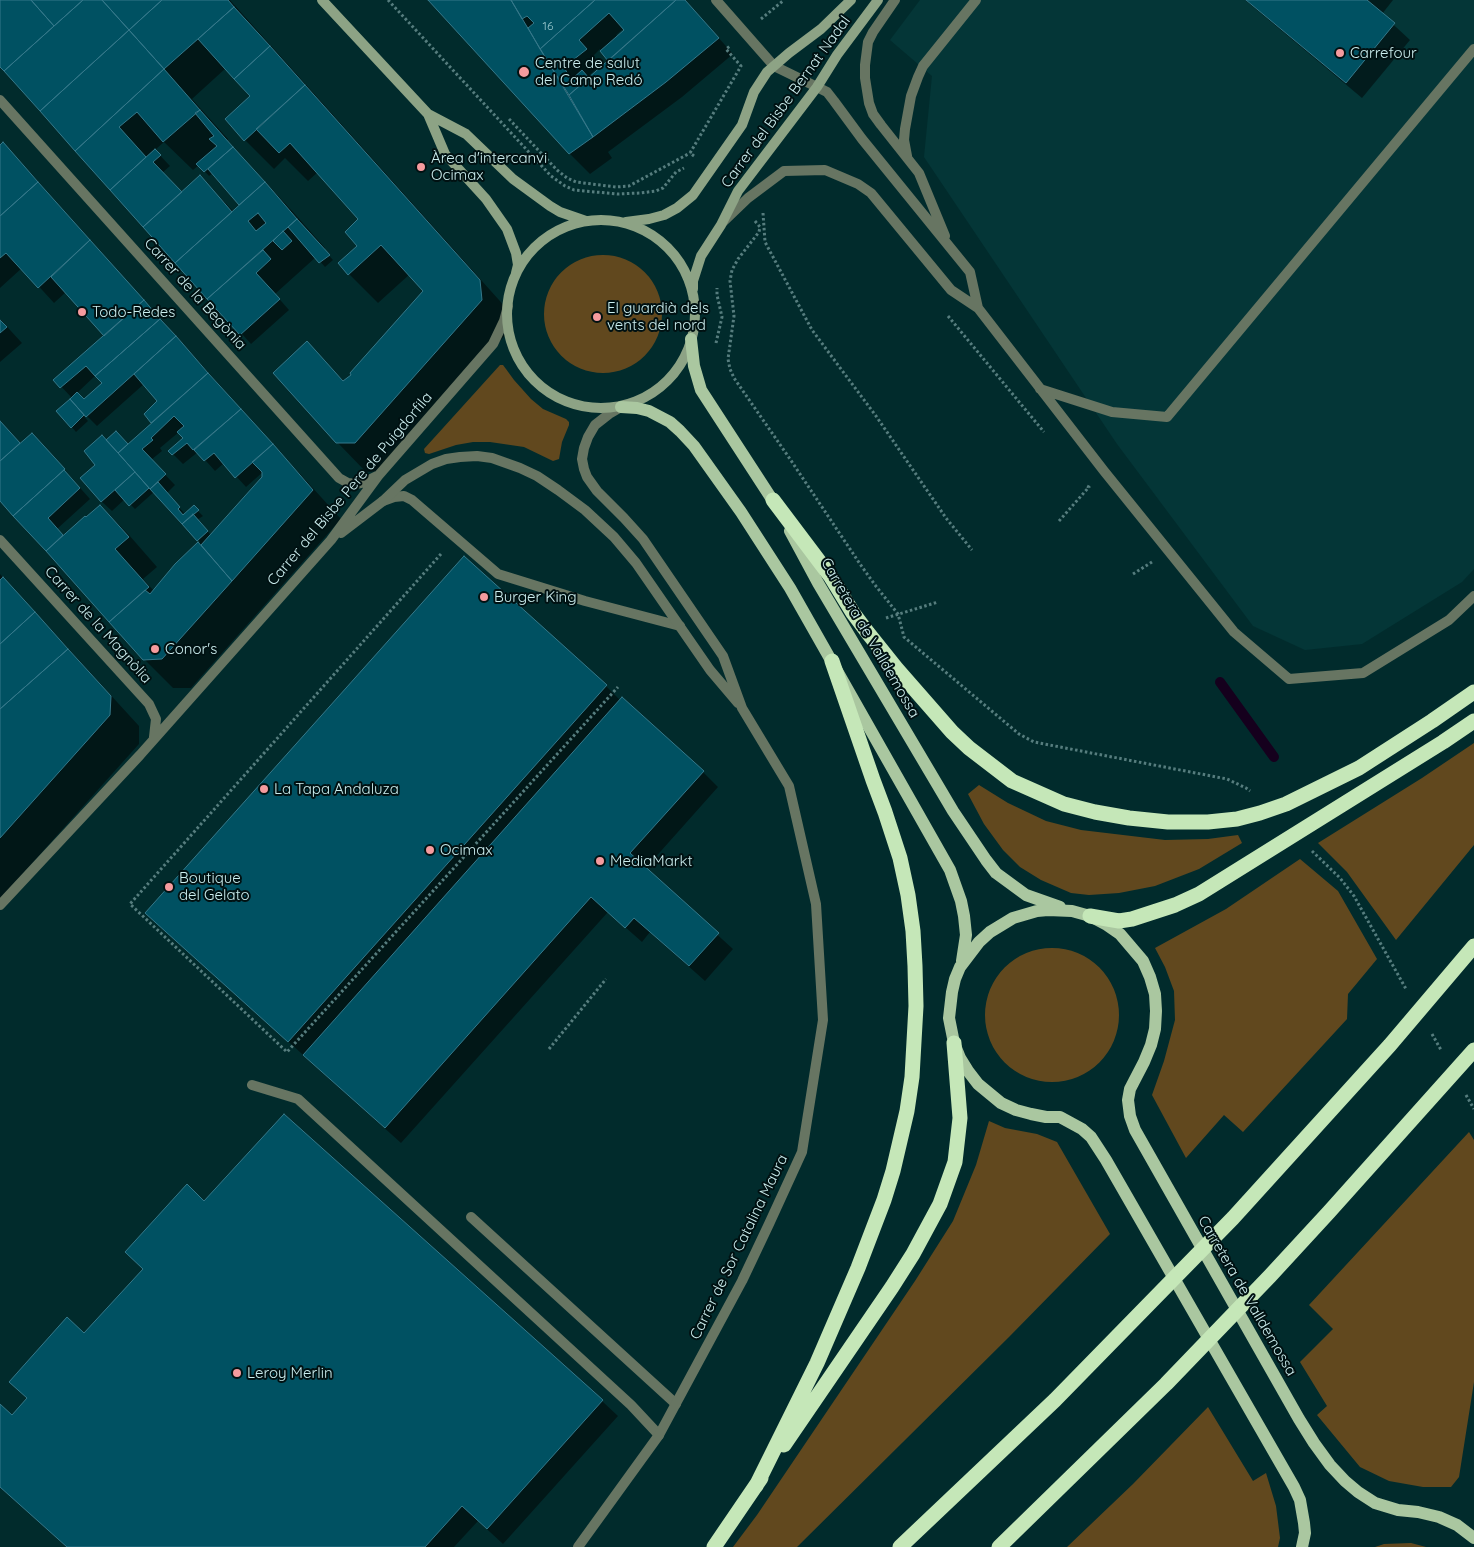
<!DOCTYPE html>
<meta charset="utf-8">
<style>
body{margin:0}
canvas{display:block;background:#012b2c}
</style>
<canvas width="1474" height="1547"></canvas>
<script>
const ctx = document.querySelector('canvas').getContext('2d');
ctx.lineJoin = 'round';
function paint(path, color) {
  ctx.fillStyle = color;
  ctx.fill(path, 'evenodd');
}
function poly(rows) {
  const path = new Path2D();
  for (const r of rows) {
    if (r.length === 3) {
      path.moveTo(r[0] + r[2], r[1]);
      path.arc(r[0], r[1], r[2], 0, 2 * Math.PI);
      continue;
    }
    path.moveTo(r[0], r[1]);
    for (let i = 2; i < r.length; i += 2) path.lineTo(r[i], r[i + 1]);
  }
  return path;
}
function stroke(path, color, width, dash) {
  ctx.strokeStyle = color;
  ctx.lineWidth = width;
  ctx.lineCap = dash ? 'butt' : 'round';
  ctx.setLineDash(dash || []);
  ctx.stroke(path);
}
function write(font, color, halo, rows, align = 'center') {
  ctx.font = font + ' Quicksand,sans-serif';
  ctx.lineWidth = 4;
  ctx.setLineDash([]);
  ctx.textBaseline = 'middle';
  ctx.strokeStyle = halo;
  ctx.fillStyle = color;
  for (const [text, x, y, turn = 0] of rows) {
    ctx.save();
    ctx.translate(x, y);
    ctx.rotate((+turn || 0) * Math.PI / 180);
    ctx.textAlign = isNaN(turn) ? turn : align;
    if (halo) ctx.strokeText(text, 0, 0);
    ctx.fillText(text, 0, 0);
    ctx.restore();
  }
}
paint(poly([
 [920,0,1474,0,1474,569,1462,582,1362,644,1305,650,1253,626,1117,444,924,157,932,76,890,40]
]), '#043637');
paint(poly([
 [603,314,59],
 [500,365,503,365,506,369,514,380,531,399,543,409,566,419,569,422,569,425,562,442,559,459,553,461,524,447,490,442,473,442,456,445,429,454,425,453,424,449],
 [1474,743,1474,845,1396,940,1347,872,1318,843,1422,778],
 [979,785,1008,803,1046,821,1081,830,1165,840,1208,839,1238,835,1242,843,1199,869,1155,886,1119,893,1089,895,1071,893,1041,880,1020,867,1003,850,984,824,968,794],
 [1300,859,1338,891,1377,959,1348,994,1347,1019,1243,1132,1224,1115,1186,1158,1152,1095,1164,1061,1175,1020,1174,991,1165,967,1155,948,1226,909],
 [1052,1015,67],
 [989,1121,1005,1128,1037,1134,1057,1142,1110,1234,1009,1337,797,1547,733,1547,757,1515,915,1281,953,1221,976,1165],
 [1469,1132,1474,1140,1474,1382,1459,1477,1451,1487,1423,1487,1389,1481,1360,1467,1317,1415,1327,1406,1300,1362,1333,1329,1309,1305],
 [1208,1407,1253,1481,1266,1473,1276,1506,1280,1538,1278,1547,1067,1547,1133,1484],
 [1411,1543,1426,1547,1375,1547,1384,1544]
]), '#61481e');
paint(poly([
 [0,0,230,0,508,310,510,330,384,471,366,472,337,442,307,343,345,382,353,375,425,291,410,274,378,303,339,264,359,247,360,219,318,172,308,181,285,158,274,169,245,140,251,96,226,68,192,99,228,139,227,141,238,153,294,213,325,248,324,250,333,260,325,267,316,257,275,294,289,310,251,344,0,65],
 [164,142,193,170,199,165,209,176,213,173,241,206,234,212,200,177,182,193,162,173,170,166,155,150],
 [430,0,685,0,733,54,682,97,608,152,612,158,590,174,570,154],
 [624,28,626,30,618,37,616,35],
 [600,49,610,61,589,79,587,77,601,65,593,56],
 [1245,0,1393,0,1382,14,1410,40,1362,98],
 [0,146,18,159,281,454,301,475,341,519,191,688,173,688,144,659,0,499,0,421,21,444,42,445,90,499,57,529,64,537,100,506,129,535,157,567,143,579,154,591,176,565,200,542,154,492,135,509,125,499,112,511,101,501,97,465,106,441,116,433,128,446,153,423,145,414,159,401,144,384,97,426,84,413,82,414,88,421,76,432,58,411,72,398,55,380,106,336,66,292,54,303,22,268,0,288],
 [96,375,104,383,84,401,77,393],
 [179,432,184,438,170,451,183,464,198,452,215,471,224,463,246,487,263,472,263,477,211,535,197,520,203,516,194,507,184,517,182,514,184,513,167,493,175,485,151,460,162,451,160,448],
 [0,319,22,343,0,362],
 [0,574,139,726,139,744,0,899],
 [606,686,620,700,703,772,718,787,645,869,733,949,705,981,650,932,642,942,608,912,401,1143,162,928],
 [284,1115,602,1401,618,1416,503,1544,478,1521,454,1547,67,1547,0,1487,0,1406,12,1416,28,1399,11,1382,84,1335]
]), '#0007');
stroke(poly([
 [1220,682,1274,757]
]), '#15001d', 10);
const building = poly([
 [0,0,31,0,54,26,4,71,0,67,0,0],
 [31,0,83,0,54,26,31,0],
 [83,0,102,0,129,30,40,111,4,71,83,0],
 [102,0,162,0,129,30,102,0],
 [162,0,228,0,234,7,164,69,129,30,162,0],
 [428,0,511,0,593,137,569,154,428,0],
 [511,0,595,0,540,49,528,28,534,23,527,16,522,19,511,0],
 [595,0,676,0,608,61,600,51,624,30,609,13,579,40,587,49,564,67,571,80,582,70,589,78,569,95,540,49,595,0],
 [676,0,685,0,719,38,666,82,593,137,569,95,676,0],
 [1246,0,1367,0,1395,23,1346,83,1246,0],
 [234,7,270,46,234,79,198,39,234,7],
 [129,30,164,69,75,151,40,111,129,30],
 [270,46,305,85,244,141,225,119,250,96,234,79,270,46],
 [164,69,200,110,163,142,137,112,119,127,146,157,110,190,75,151,164,69],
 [305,85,480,280,482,300,355,443,336,443,273,373,307,341,343,381,351,375,350,373,423,291,381,245,348,275,338,263,357,246,345,232,358,219,290,143,279,153,256,129,305,85],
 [200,110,233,147,204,172,196,164,217,146,209,139,214,136,195,113,200,110],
 [3,142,38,182,0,216,0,145,3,142],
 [233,147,265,182,239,205,208,169,233,147],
 [155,149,161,155,153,162,182,192,143,227,110,190,155,149],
 [200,175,232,212,175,263,143,227,200,175],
 [38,182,90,240,38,288,6,253,0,258,0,216,38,182],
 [265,182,297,219,207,299,175,263,265,182],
 [258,213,266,223,256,231,248,221,258,213],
 [297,219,330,255,319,263,288,227,297,219],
 [283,231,292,241,282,250,273,241,283,231],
 [90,240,144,300,104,336,51,277,90,240],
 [263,250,271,259,256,273,280,299,240,335,207,299,263,250],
 [144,300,160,319,95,376,86,366,60,388,53,380,144,300],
 [160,319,176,336,86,417,70,399,77,392,84,399,102,383,95,376,160,319],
 [0,320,7,327,0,333,0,320],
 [176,336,208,373,151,423,144,414,157,401,134,374,176,336],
 [208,373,241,409,193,450,187,443,172,455,168,451,183,438,177,432,184,426,174,416,151,438,153,440,142,449,166,474,150,489,118,453,208,373],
 [70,399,84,415,71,428,56,411,70,399],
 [241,409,273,444,235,478,214,453,204,461,194,450,241,409],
 [0,421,20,443,0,461,0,421],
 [116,431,128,444,118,453,106,440,116,431],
 [32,433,65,469,13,516,0,501,0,461,32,433],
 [102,435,135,472,101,502,80,478,95,465,84,451,102,435],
 [273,444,313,490,232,581,201,545,262,477,262,472,252,462,273,444],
 [64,470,80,488,48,518,63,535,46,551,13,516,64,470],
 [135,472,149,488,129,506,115,490,135,472],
 [158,482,180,507,178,509,183,515,194,505,199,510,182,524,150,489,158,482],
 [100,505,129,537,115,549,149,587,109,622,46,551,85,516,86,517,100,505],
 [193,514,208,531,197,541,182,524,193,514],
 [198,542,232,581,162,659,143,660,109,622,145,590,150,594,175,564,198,542],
 [464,556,607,685,288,1042,145,913,464,556],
 [3,577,35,612,0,644,0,580,3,577],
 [35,612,68,649,0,709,0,644,35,612],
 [68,649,111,696,110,715,0,838,0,709,68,649],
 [622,697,704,771,630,853,719,933,689,966,634,918,625,928,591,897,385,1128,303,1055,622,697],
 [284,1114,603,1400,487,1529,462,1506,425,1547,67,1547,0,1487,0,1404,12,1415,27,1398,9,1382,67,1317,84,1333,143,1269,125,1252,187,1184,204,1201,284,1114]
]);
paint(building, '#005162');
stroke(building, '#35788a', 1);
stroke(poly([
 [388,0,551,176,565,186,574,190,617,194,640,193,656,191,663,188,676,172,684,168],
 [761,19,784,0],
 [509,119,557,170,567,178,576,182,616,187,629,186,690,153],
 [694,156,690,153,741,66,726,49,730,46],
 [763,213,765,242,812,330,876,416,946,518,972,550],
 [755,221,760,227,759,232,738,259,732,270,730,281,734,316,728,359,730,369,734,378,790,459,860,564,875,585,898,614,904,637,1019,734,1034,742,1227,779,1246,788,1250,791],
 [948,316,1044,432],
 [716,343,722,317,717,295,717,288],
 [1059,521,1089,487,1087,486],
 [441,554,130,904,287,1052,618,687],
 [1133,574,1152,562],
 [886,618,938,602],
 [1312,851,1340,878,1354,896,1406,989],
 [1432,1034,1441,1050],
 [549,1049,606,979],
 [1466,1095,1474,1109]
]), '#567d7e', 3, [2.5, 2.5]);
stroke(poly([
 [895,0,873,32,868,42,865,65,865,78,869,103,873,114,881,125,919,173,945,236],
 [817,87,827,92,834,101,862,139,970,272,978,308],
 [907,156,904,140,905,129,911,96,918,77,923,66,976,0],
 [723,222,748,198,784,171,825,170,858,184,871,193,951,290,978,308,1104,471,1234,632,1289,679,1363,673,1449,620,1474,596],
 [1040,389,1112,412,1167,417,1474,49],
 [383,501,394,497,404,496,412,500,498,574,585,601,680,626],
 [252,1085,298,1099,631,1405,659,1435],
 [471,1217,676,1404]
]), '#677562', 10);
stroke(poly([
 [716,0,774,66,817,87],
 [0,100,339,478,348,483,356,484,365,482,377,476],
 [341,533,383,501,405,480,432,464,446,459,460,457,477,456,492,458,520,468,537,476,558,490,585,510,614,537,636,563,710,670,738,703],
 [0,540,149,704,156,719,154,737],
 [0,905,140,755,331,540,378,476,493,344,504,321,508,306],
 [578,1547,659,1435,742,1281,769,1224,802,1152,823,1020,816,904,789,786,742,708,723,656,643,539,624,518,597,491,587,477,584,469,582,459,584,448,588,437,595,425,609,414,621,407]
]), '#677562', 10);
stroke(poly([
 [322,0,428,114,466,134,513,179,550,206,560,212,586,221],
 [428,114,445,154,486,199,507,229,516,253,518,265,516,273],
 [601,314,94],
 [626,222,649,219,664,215,677,208,693,195,742,125,754,92,767,72,789,53,821,29,851,0],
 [693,289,693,281,701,256,721,225,738,191,817,87,837,55,878,0]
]), '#8da385', 10);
stroke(poly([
 [691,339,694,366,701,390,777,507],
 [621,407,637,408,649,411,670,422,680,431,694,446,741,512,790,588,950,870,961,901,964,916,966,935,962,961],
 [790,531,818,583,953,811,986,860,996,873,1026,895,1060,907],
 [1302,1547,1305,1533,1304,1523,1300,1500,1294,1487,1106,1160,1091,1137,1082,1129,1060,1117,1046,1117,1031,1114,1016,1110,1001,1103,978,1084,968,1071,960,1058,954,1043,949,1018,952,992,955,979,960,967,979,942,990,932,1013,918,1037,911,1048,910,1072,911,1090,916,1107,925,1120,934,1143,961,1150,977,1155,994,1156,1011,1155,1029,1151,1045,1144,1062,1130,1089,1128,1100,1130,1116,1135,1130,1299,1419,1314,1443,1330,1465,1345,1481,1358,1492,1375,1503,1398,1510,1418,1512,1439,1517,1457,1525,1474,1538]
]), '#aac7a0', 12);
stroke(poly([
 [773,500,831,577,853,613,868,633,896,668,952,732,969,748,1012,781,1064,804,1095,812,1129,818,1168,822,1208,822,1237,819,1260,813,1286,804,1359,768,1432,721,1474,692],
 [1090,916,1119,921,1132,919,1175,905,1199,894,1443,742,1474,721],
 [784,1445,892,1287,913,1254,940,1204,955,1162,960,1118,954,1043],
 [756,1486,817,1363,858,1268,884,1200,893,1171,907,1111,912,1077,916,1006,915,966,913,931,908,895,900,858,885,812,873,780,832,661],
 [714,1547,761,1478],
 [900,1547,1055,1400,1233,1218,1390,1045,1474,946],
 [999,1547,1166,1384,1270,1276,1329,1212,1474,1050]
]), '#c5e7b8', 15);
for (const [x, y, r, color] of [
 [1340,53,5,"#f59b9e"],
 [524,72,6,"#f59b9e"],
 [421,167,5,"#f59b9e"],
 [82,312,5,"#f59b9e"],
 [597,317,5,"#f59b9e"],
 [484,597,5,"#f59b9e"],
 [155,649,5,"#f59b9e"],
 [264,789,5,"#f59b9e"],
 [430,850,5,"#f59b9e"],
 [600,861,5,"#f59b9e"],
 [169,887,5,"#f59b9e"],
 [237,1373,5,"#f59b9e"]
]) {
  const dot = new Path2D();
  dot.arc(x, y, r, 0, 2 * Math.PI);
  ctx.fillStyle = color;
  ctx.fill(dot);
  stroke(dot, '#001112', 2);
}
write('12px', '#98c7cc', null, [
 ["16",548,26]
]);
write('15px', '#cbeeef', '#001112', [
 ["Carrefour",1350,53],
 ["Centre de salut",535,63],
 ["del Camp Redó",535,80],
 ["Àrea d'intercanvi",431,158],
 ["Ocimax",431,175],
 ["El guardià dels",607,308],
 ["vents del nord",607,325],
 ["Todo-Redes",92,312],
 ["Burger King",494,597],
 ["Conor's",165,649],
 ["La Tapa Andaluza",274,789],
 ["Ocimax",440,850],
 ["MediaMarkt",610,861],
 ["Boutique",179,878],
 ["del Gelato",179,895],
 ["Leroy Merlin",247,1373]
], 'left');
write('15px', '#cbeeef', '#001112', [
 ["Carrer del Bisbe Bernat Nadal",786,102,-54],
 ["Carrer de la Begònia",195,294,48],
 ["Carrer del Bisbe Pere de Puigdorfila",350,489,-50],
 ["Carrer de la Magnòlia",98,625,48],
 ["Carretera de Valldemossa",870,638,60],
 ["Carrer de Sor Catalina Maura",739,1247,-64],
 ["Carretera de Valldemossa",1247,1296,60]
]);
</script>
